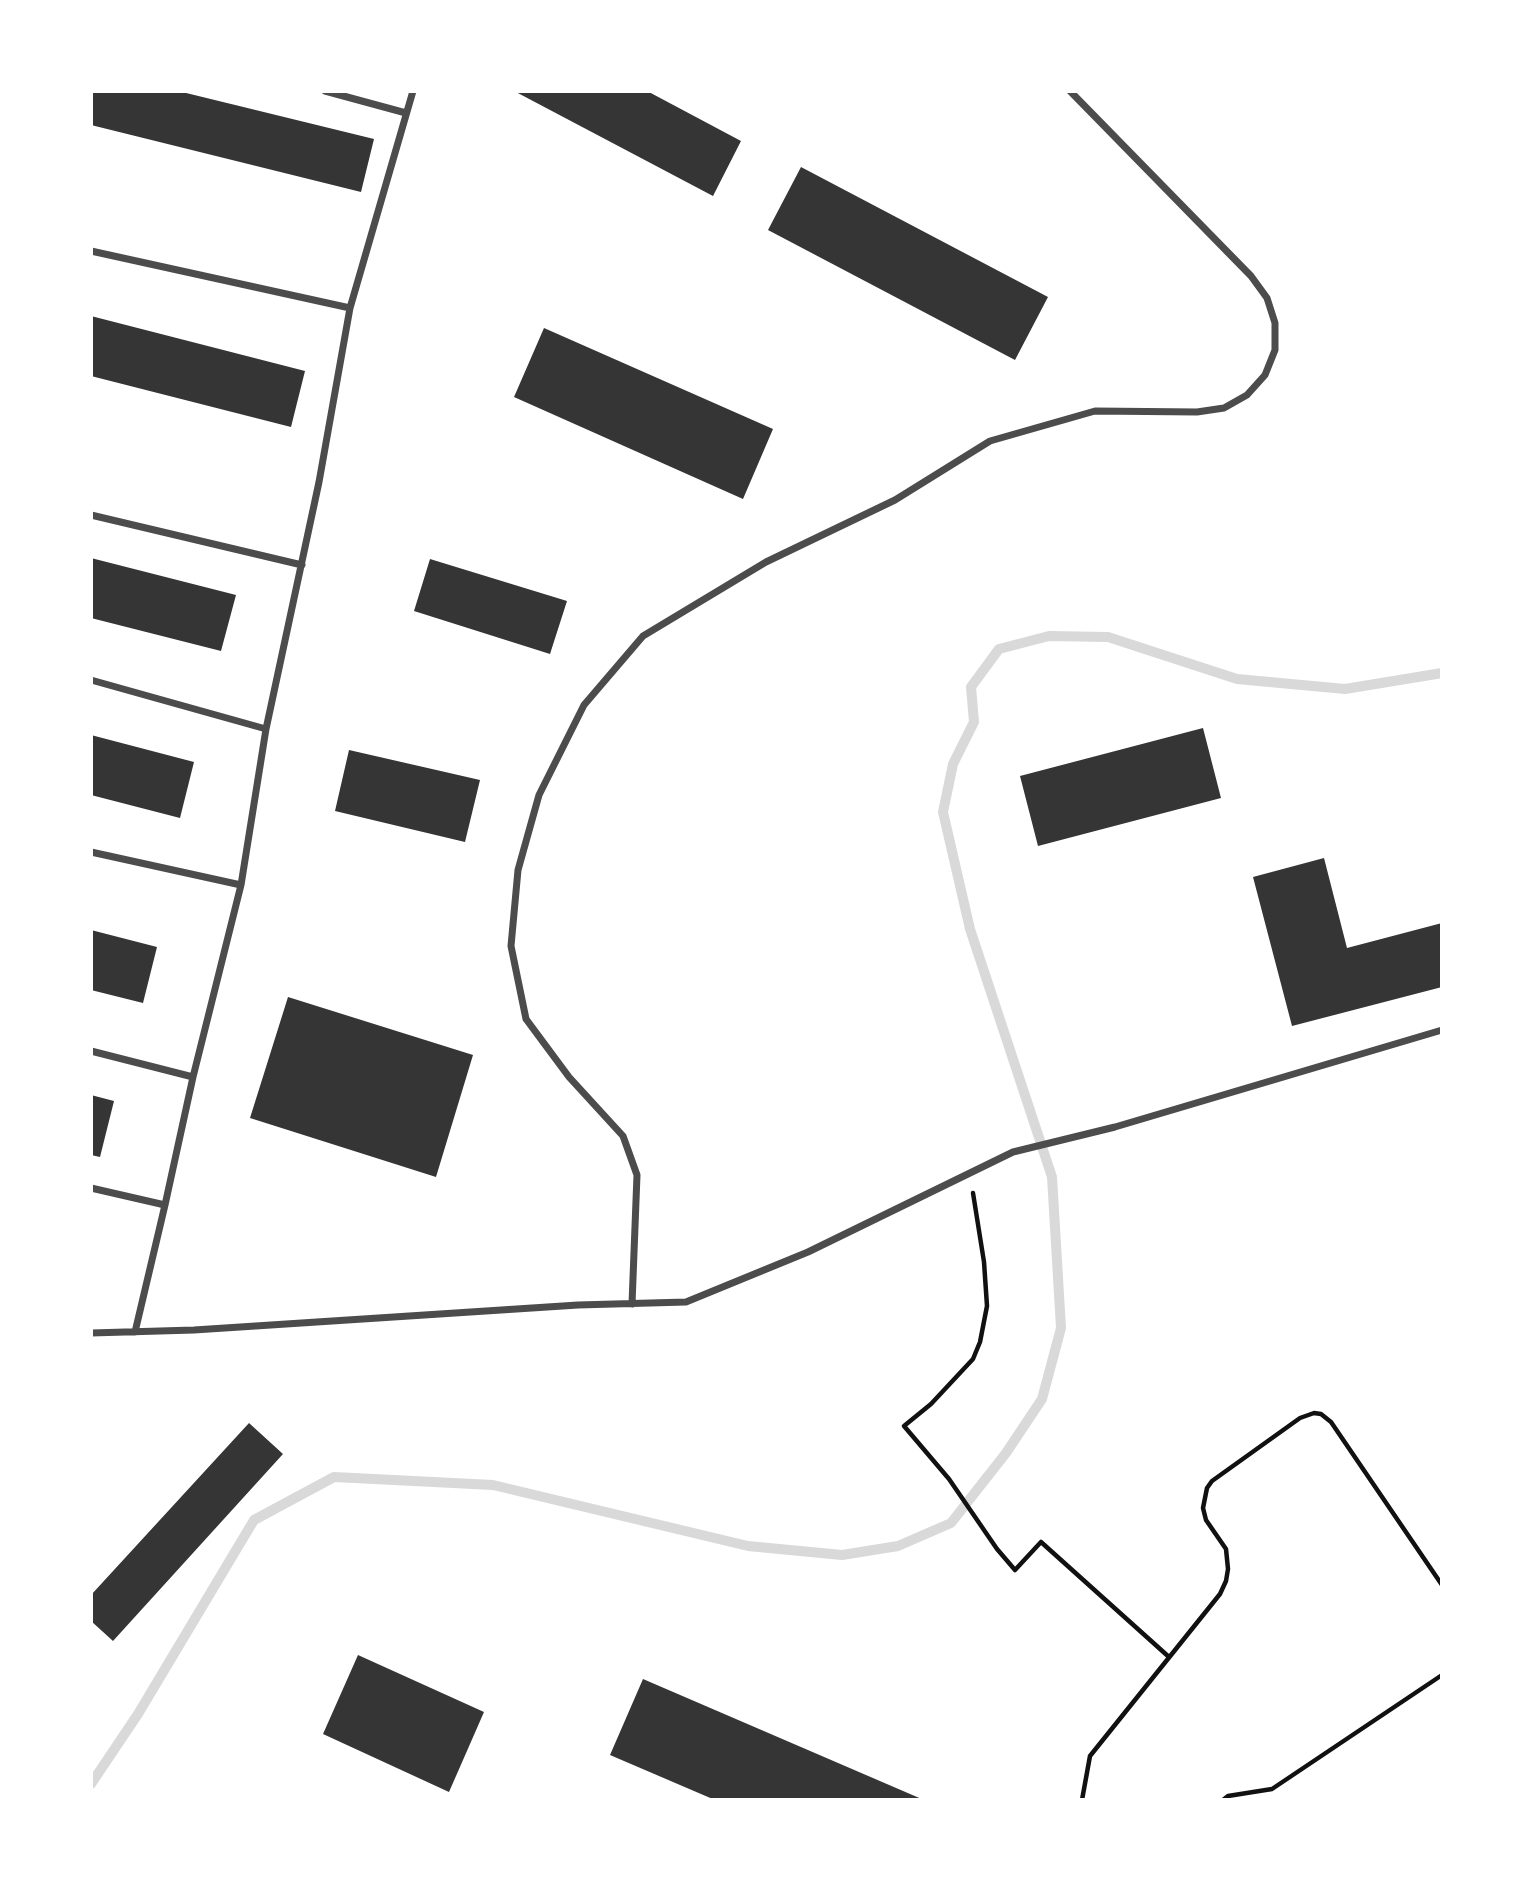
<!DOCTYPE html>
<style>
body{margin:0}
#map{position:relative;width:1533px;height:1891px;overflow:hidden;background:#fff;font-family:"DM Sans",sans-serif}
canvas{display:block}
.frame{position:absolute;inset:0;border:93px solid #fff;pointer-events:none}
</style>
<div id="map">
<canvas width="1533" height="1891"></canvas>
<div class="frame"></div>
</div>
<script>
const ctx = document.querySelector('canvas').getContext('2d');
ctx.lineJoin = 'round';
function poly(rows) {
  const path = new Path2D();
  for (const r of rows) {
    path.moveTo(r[0], r[1]);
    for (let i = 2; i < r.length; i += 2) path.lineTo(r[i], r[i + 1]);
  }
  return path;
}
function stroke(path, color, width, dash) {
  ctx.strokeStyle = color;
  ctx.lineWidth = width;
  ctx.lineCap = dash ? 'butt' : 'round';
  ctx.setLineDash(dash || []);
  ctx.stroke(path);
}
function paint(path, color) {
  ctx.fillStyle = color;
  ctx.fill(path, 'evenodd');
}
stroke(poly([
 [91,1784,138,1714,254,1520,334,1477,493,1485,748,1546,842,1555,898,1546,951,1523,1006,1453,1042,1399,1061,1328,1052,1177,970,929,943,812,953,764,974,722,971,687,999,649,1049,636,1108,637,1237,679,1345,689,1442,673]
]), '#d9d9d9', 10);
paint(poly([
 [91,91,178,91,374,139,361,192,91,125],
 [514,91,647,91,741,141,713,196],
 [801,167,1048,297,1015,360,768,230],
 [91,316,305,371,291,427,91,376],
 [544,328,773,429,743,499,514,397],
 [91,558,236,595,221,651,91,618],
 [430,559,567,601,550,654,414,611],
 [1203,728,1221,798,1038,846,1020,776],
 [91,735,194,762,180,818,91,795],
 [349,750,480,780,465,842,335,811],
 [1324,858,1347,948,1442,923,1442,987,1292,1026,1253,877],
 [91,930,157,947,143,1003,91,990],
 [288,997,473,1055,436,1177,250,1118],
 [91,1095,114,1101,100,1157,91,1155],
 [249,1423,283,1454,113,1641,91,1621,91,1595],
 [358,1655,484,1712,449,1792,323,1734],
 [643,1679,924,1800,715,1800,610,1755]
]), '#353535');
stroke(poly([
 [973,1193,984,1262,987,1306,980,1342,973,1359,931,1404,904,1426,949,1479,997,1549,1015,1570,1041,1542,1169,1657],
 [1082,1800,1090,1756,1220,1594,1226,1581,1228,1569,1226,1549,1206,1520,1203,1508,1207,1488,1212,1481,1300,1418,1314,1413,1321,1414,1331,1422,1442,1585],
 [1223,1800,1228,1796,1272,1789,1442,1675]
]), '#111', 4.5);
stroke(poly([
 [325,91,406,113],
 [91,251,350,308],
 [91,515,302,565],
 [91,680,266,729],
 [91,852,241,885],
 [91,1051,193,1077],
 [91,1188,165,1205],
 [632,1304,637,1175,623,1136,569,1077,526,1019,511,946,518,870,539,795,584,705,643,636,766,562,895,500,990,441,1095,411,1197,412,1224,408,1247,395,1265,375,1275,350,1275,323,1267,298,1251,276,1070,91],
 [135,1332,165,1205,193,1077,241,885,266,729,319,482,350,308,413,91],
 [91,1333,194,1330,578,1305,686,1302,808,1252,1013,1152,1115,1127,1442,1030]
]), '#4c4c4c', 7);
</script>
